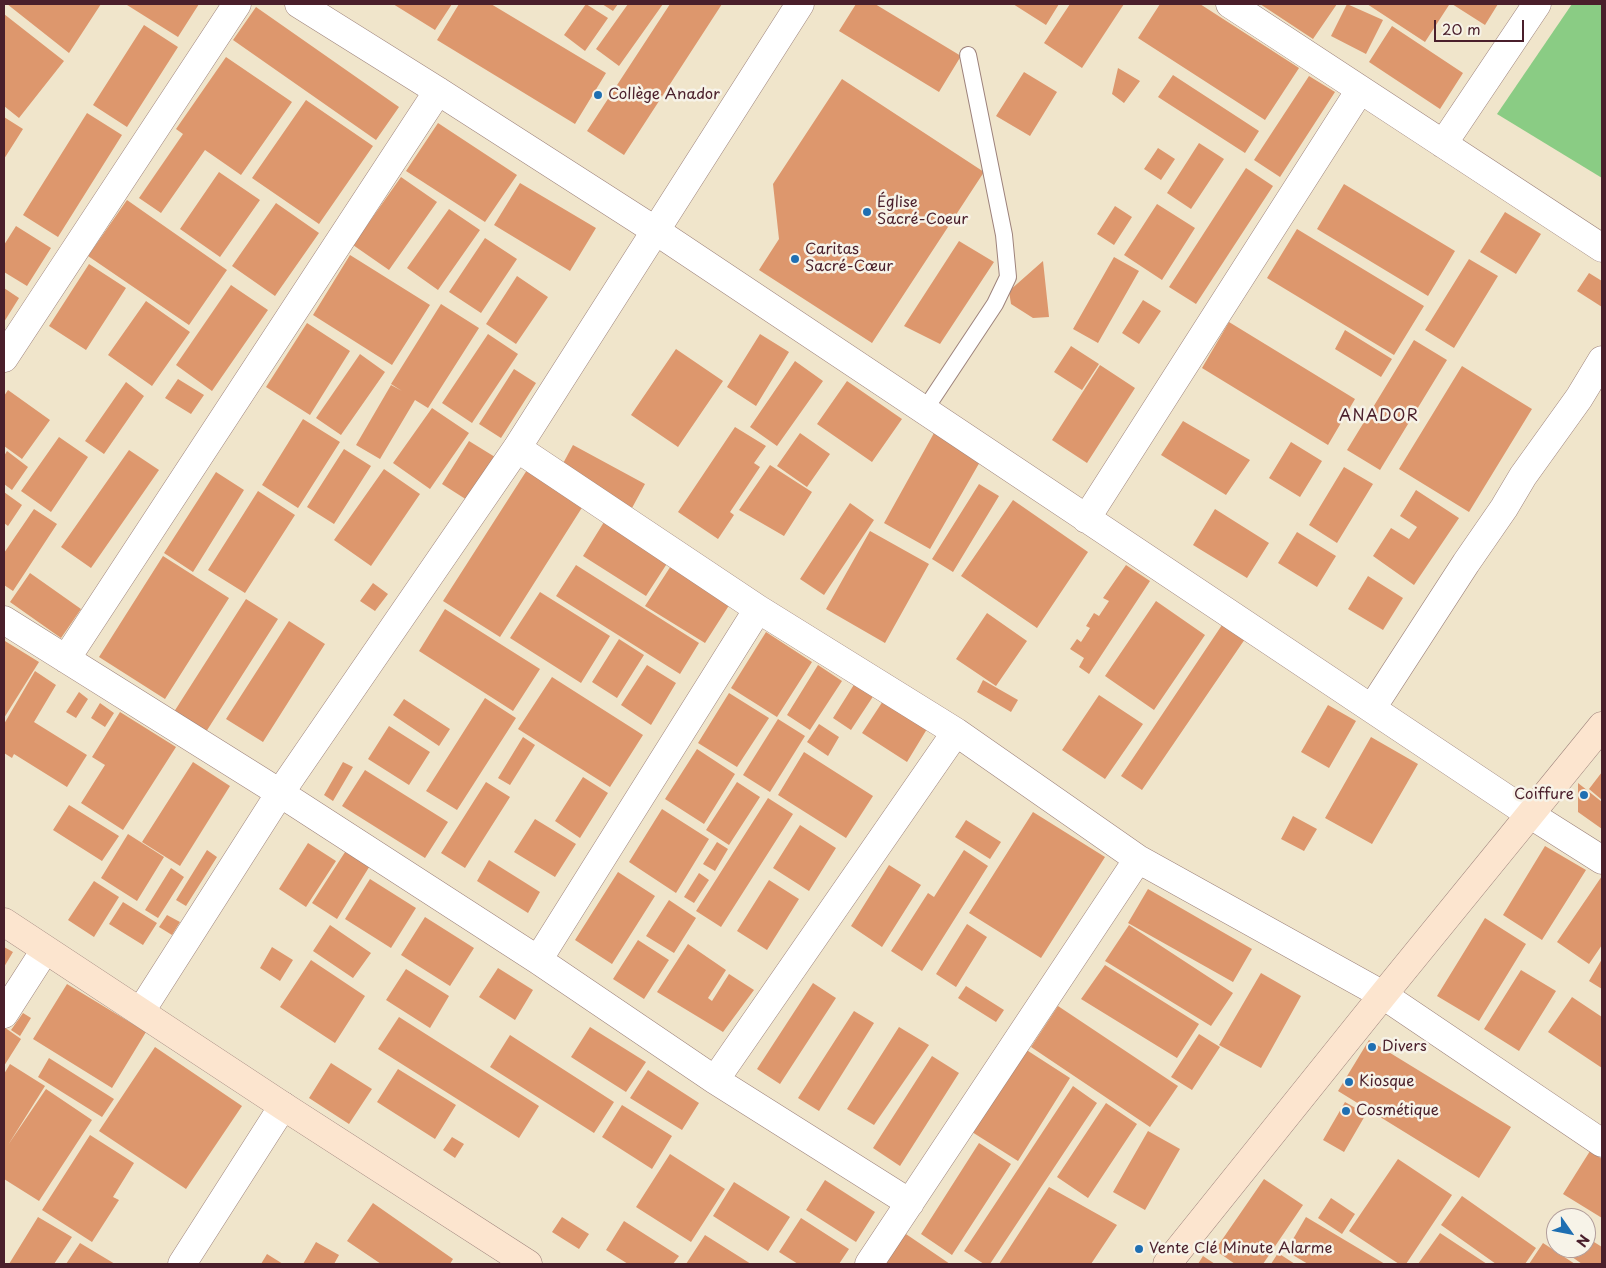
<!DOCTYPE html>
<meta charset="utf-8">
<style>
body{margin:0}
#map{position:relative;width:1606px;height:1268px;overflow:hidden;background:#f0e5cb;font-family:"Playpen Sans",sans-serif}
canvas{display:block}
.frame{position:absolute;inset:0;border:5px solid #4a1f2b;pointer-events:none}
.north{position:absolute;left:1546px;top:1208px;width:50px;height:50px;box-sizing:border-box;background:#f7f3e8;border:1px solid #b29e9c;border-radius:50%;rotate:123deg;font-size:14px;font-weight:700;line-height:20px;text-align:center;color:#4a1f2b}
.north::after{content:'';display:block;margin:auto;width:18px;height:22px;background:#1f6fb2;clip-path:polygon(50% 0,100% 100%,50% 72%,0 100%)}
.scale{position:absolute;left:1434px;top:20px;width:90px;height:22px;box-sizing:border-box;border:2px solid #4a1f2b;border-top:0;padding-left:6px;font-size:15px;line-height:18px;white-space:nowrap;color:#4a1f2b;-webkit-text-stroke:4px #f7f3e8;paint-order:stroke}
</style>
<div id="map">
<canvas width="1606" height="1268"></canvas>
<div class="frame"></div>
<div class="north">N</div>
<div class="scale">20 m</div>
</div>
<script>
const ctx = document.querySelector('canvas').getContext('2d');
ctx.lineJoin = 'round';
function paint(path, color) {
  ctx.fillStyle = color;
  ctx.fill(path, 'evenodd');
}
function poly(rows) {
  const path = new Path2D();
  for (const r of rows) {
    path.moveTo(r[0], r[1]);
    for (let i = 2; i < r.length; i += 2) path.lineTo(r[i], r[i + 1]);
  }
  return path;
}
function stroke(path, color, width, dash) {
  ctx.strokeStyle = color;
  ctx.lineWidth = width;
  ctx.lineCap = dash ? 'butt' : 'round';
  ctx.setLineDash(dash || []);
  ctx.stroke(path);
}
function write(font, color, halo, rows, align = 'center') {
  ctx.font = font + ' "Playpen Sans",sans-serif';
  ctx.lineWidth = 5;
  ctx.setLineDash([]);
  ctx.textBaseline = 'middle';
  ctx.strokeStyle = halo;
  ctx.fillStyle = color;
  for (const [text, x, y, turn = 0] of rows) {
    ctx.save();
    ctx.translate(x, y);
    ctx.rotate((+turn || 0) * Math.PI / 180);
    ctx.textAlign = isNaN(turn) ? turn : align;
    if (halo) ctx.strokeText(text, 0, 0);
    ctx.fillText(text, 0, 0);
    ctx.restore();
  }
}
paint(poly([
 [1572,4,1602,4,1602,178,1497,114]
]), '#8acc84');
paint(poly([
 [7,4,101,4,69,53],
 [128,4,199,4,178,37,127,5],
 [393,4,452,4,435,30],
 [459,4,491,4,606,73,575,124,437,40],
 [586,4,608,18,585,51,564,35],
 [602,4,618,4,613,11],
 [628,4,663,4,619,66,596,49],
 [670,4,722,4,624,155,587,131],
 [856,4,875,4,961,56,939,92,839,31],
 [1013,4,1059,4,1046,25],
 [1070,4,1124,4,1082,68,1044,43],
 [1160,4,1200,4,1299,68,1265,120,1138,38],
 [1260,4,1337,4,1313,39],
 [1347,4,1383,20,1366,54,1331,36],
 [1367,4,1448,4,1449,5,1425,42],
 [1452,4,1498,4,1485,25],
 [256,7,399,107,376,140,233,40],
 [4,14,64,61,19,118,4,106],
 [144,25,178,47,127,127,93,105],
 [1392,26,1463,73,1440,109,1369,62],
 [226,57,292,102,241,175,205,150,161,213,139,198,183,134,176,129],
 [1118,68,1140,81,1124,103,1112,94],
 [1024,72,1057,92,1030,136,996,116],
 [1173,75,1259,131,1245,153,1158,97],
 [1309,76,1335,92,1280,177,1254,160],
 [842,79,984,172,872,343,759,270,779,239,773,184],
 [306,100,373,146,319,224,252,178],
 [87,113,122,135,58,237,23,215],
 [4,117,23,129,4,159],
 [438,123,517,175,485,222,406,171],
 [1199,143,1224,159,1191,209,1167,193],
 [1158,148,1175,159,1161,180,1144,169],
 [1246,168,1273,186,1196,304,1169,287],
 [219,172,260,200,220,257,180,229],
 [401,177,437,202,389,270,353,245],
 [520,183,596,228,570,271,494,225],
 [1344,184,1455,251,1428,296,1317,229],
 [127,200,227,270,189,325,88,256],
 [276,203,319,233,275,296,232,266],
 [1157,204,1195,228,1162,280,1124,255],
 [1115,206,1132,217,1114,245,1097,234],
 [449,209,480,230,438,290,407,268],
 [1505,212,1541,234,1516,274,1480,252],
 [16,226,51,248,27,286,4,272,4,245],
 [1297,229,1424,306,1394,355,1267,278],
 [485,238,517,259,481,313,449,292],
 [959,241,994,262,940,344,904,326],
 [350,255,430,305,392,365,313,315],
 [1114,257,1139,271,1098,343,1073,329],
 [1469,259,1498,276,1454,348,1425,330],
 [1043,261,1049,317,1033,318,1011,304,1009,291],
 [89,264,126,288,86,350,49,326],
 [1589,273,1602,281,1602,307,1577,291],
 [517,276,548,297,516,344,486,324],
 [231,285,268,310,212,391,176,365],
 [4,288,19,298,4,322],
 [1143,300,1161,311,1139,344,1122,333],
 [146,301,190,332,152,386,108,355],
 [441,304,479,328,428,408,415,400,380,459,356,445,391,385,402,391,391,384],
 [1229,322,1355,399,1328,445,1202,368],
 [307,323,350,351,310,415,266,387],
 [1345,330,1392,359,1381,377,1335,349],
 [488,334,518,354,472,423,442,403],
 [760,334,789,352,756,406,727,387],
 [1414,340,1447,360,1380,470,1347,450],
 [1071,346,1099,364,1082,390,1054,372],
 [676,349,723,381,678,447,631,415],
 [360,354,385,372,341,435,316,418],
 [795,361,823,381,777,446,750,427],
 [1100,365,1135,388,1087,463,1052,440],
 [1462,366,1532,409,1469,512,1399,469],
 [514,369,536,383,501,438,479,424],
 [178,379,204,395,191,414,165,398],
 [847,381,902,419,872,462,817,424],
 [126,382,144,396,104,454,85,441],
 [8,390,50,420,22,459,4,446,4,396],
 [432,408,469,433,430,489,393,463],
 [303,419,340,442,298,508,262,485],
 [1183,421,1250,460,1226,495,1161,455],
 [735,427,766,446,754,463,760,467,730,512,734,515,718,539,678,512],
 [800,433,830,454,807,487,777,466],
 [934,433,981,460,930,549,884,523],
 [59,437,88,457,51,512,21,491],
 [469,441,495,457,467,500,442,484],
 [1291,442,1322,461,1300,497,1269,478],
 [573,445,645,484,632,508,560,469],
 [344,449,371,466,334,524,307,507],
 [129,450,159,470,91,568,61,547],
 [7,451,28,467,12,490,4,484,4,456],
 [770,465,812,492,784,536,739,510],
 [1344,467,1373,484,1337,543,1309,525],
 [384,469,420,494,371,566,334,540],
 [527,470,583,506,500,637,443,601],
 [216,472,244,490,193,572,164,553],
 [979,484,999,496,953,572,932,559],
 [1416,490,1459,518,1414,585,1373,556,1391,528,1409,539,1417,527,1400,516],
 [258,491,295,515,245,593,208,570],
 [4,492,22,505,8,526,4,523],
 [1013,500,1088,552,1037,628,961,576],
 [850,503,874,520,824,595,800,579],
 [34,509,57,524,13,591,4,585,4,553],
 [1215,509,1269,543,1247,578,1193,545],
 [604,522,668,562,646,596,583,556],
 [870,531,929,564,885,643,826,609],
 [1297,532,1336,556,1317,587,1278,563],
 [163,556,229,598,165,699,99,657],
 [676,558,735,596,705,643,645,606],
 [576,565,699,643,680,674,556,596],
 [1126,565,1150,581,1089,674,1079,667,1084,658,1070,649,1077,639,1081,642,1090,628,1086,626,1094,613,1099,616,1109,601,1103,598],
 [30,573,81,609,61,638,10,602],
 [1368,576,1403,598,1383,630,1348,609],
 [373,583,388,594,375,611,360,601],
 [540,592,610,636,581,683,510,638],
 [246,599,278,619,204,735,172,715],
 [1156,601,1205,635,1154,710,1105,676],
 [445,609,540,669,513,711,419,651],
 [987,613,1027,641,996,686,956,659],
 [289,621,325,644,263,742,226,719],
 [1222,625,1245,639,1142,790,1121,776],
 [766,632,812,662,777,717,731,688],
 [619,639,644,655,617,698,592,682],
 [5,641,39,662,4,718,4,643],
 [647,665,676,683,651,725,621,705],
 [818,665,842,681,810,730,787,715],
 [35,671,56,685,34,722,87,755,67,787,14,754,12,758,4,753,4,724],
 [552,677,643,735,610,787,518,729],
 [983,680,1018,700,1011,712,977,692],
 [855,683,874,695,851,730,833,718],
 [79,692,88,699,76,718,66,712],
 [729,693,769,718,737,767,698,743],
 [1099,695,1143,724,1105,779,1062,750],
 [485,698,516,718,457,810,426,791],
 [404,699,450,729,439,746,393,715],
 [883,701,927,729,907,762,862,733],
 [100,703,114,713,105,727,91,718],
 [1328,705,1356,721,1329,768,1301,752],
 [120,712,176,747,123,830,81,803,105,765,92,757],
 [778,719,805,736,770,792,743,775],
 [819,724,839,737,828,756,807,742],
 [389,726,430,752,409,785,368,759],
 [523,737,535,745,510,785,498,778],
 [1371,737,1418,764,1372,844,1325,818],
 [697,749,735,774,704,824,665,799],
 [804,752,873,796,846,838,778,795],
 [193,762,230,786,180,866,142,842],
 [343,762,353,767,333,801,324,795],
 [365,770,448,822,425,858,342,806],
 [1602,772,1602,800,1589,789],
 [583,777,608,793,580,838,555,821],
 [486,782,510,797,465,868,441,853],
 [737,782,760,797,729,845,706,830],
 [1578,783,1602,802,1602,829,1578,812],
 [768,798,793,814,721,927,696,911],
 [69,805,119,836,102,861,53,830],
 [662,809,709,839,676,893,629,862],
 [1033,812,1105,857,1041,958,969,913],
 [1293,816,1317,829,1304,851,1281,839],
 [535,819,576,844,555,877,514,852],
 [966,820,1001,842,990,859,955,837],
 [800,825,836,848,809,891,773,868],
 [128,834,164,857,137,901,101,878],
 [717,842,728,849,715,871,703,864],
 [308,843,336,861,306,907,279,889],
 [1545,846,1586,870,1542,940,1503,915],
 [347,849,371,864,337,919,312,903],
 [207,850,217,857,186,906,176,900],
 [964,850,988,866,922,971,891,951,928,893,934,897],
 [489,860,540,892,528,913,477,881],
 [889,865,921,885,882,947,851,926],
 [171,868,184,877,158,918,145,910],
 [618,872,655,896,612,964,575,940],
 [699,873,709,880,694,903,684,897],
 [1602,876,1602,945,1589,964,1557,942],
 [370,879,416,908,391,948,345,919],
 [769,880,799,899,767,950,737,931],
 [94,881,119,897,94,937,68,920],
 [1148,889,1252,949,1233,982,1128,923],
 [669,900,696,918,674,953,646,936],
 [123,902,157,923,143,945,109,924],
 [167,915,180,922,172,935,159,927],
 [425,917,474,948,450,986,401,955],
 [1485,918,1526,944,1479,1021,1437,996],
 [967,924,987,937,956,987,936,974],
 [330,925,371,953,353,978,313,951],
 [1129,925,1233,993,1211,1026,1105,961],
 [638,940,669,960,644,999,613,979],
 [688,944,726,970,708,998,712,1001,729,974,754,990,723,1032,657,992],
 [4,947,13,952,4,967],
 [272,947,293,960,280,981,260,968],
 [1602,959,1602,989,1589,981],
 [311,960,365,996,335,1043,280,1007],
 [1105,965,1199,1024,1177,1058,1081,999],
 [498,968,533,990,515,1020,479,997],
 [406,969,449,996,430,1028,386,1000],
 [1521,970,1556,991,1519,1051,1484,1029],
 [1261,973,1301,996,1261,1068,1219,1045],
 [813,983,836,998,780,1084,757,1069],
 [67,984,146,1032,112,1088,33,1039],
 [966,986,1004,1010,996,1022,958,998],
 [1572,997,1602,1017,1602,1068,1548,1032],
 [1058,1006,1178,1086,1150,1127,1031,1047],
 [854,1011,874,1023,819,1111,798,1098],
 [23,1013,31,1018,20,1036,11,1030],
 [399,1017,539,1106,519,1138,378,1049],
 [4,1027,21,1039,4,1066],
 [590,1027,646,1062,626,1092,571,1057],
 [899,1027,929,1045,874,1125,847,1109],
 [1199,1034,1220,1047,1192,1090,1171,1077],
 [510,1035,614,1102,594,1133,490,1067],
 [1369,1040,1511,1127,1479,1178,1338,1091],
 [155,1047,242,1106,186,1189,99,1131],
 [1025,1049,1070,1078,1018,1161,972,1132],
 [932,1056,959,1073,900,1166,873,1148],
 [49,1058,114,1099,102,1117,38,1077],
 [331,1063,372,1089,349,1124,309,1098],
 [10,1064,45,1086,8,1145,46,1089,92,1120,39,1201,4,1179,4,1074],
 [398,1069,456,1105,435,1139,377,1102],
 [648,1070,699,1103,682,1130,630,1098],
 [1073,1086,1097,1103,990,1264,984,1264,964,1251],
 [1345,1102,1366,1114,1344,1152,1323,1140],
 [1106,1103,1137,1124,1088,1198,1057,1177],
 [622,1105,672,1136,652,1169,602,1137],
 [1148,1131,1180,1149,1145,1210,1113,1192],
 [90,1135,134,1163,113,1197,119,1200,92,1242,42,1210],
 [452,1137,464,1144,455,1158,443,1150],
 [979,1143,1011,1164,952,1255,921,1234],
 [1590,1151,1602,1159,1602,1218,1563,1194],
 [670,1154,725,1189,691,1242,636,1207],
 [1398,1159,1452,1195,1406,1264,1399,1264,1349,1231],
 [1264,1179,1303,1205,1263,1264,1235,1264,1215,1250],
 [825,1180,875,1212,856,1242,806,1210],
 [734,1182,790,1217,768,1251,713,1216],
 [1049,1187,1117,1225,1091,1264,999,1264],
 [1462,1196,1536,1248,1525,1264,1496,1264,1441,1225],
 [1331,1198,1355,1214,1342,1234,1318,1218],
 [373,1203,453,1259,450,1264,381,1264,347,1241],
 [38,1217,72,1237,54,1264,9,1264],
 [562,1217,589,1234,579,1249,552,1232],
 [1306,1217,1385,1264,1308,1264,1286,1251],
 [801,1218,849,1249,839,1264,798,1264,779,1252],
 [624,1221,679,1256,673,1264,628,1264,606,1250],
 [903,1232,950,1264,882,1264],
 [1440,1233,1487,1264,1418,1264],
 [705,1235,751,1264,686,1264],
 [1586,1237,1602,1247,1602,1264,1582,1264,1565,1252,1568,1248,1586,1248],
 [316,1242,339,1255,334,1264,303,1264],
 [80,1243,115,1264,66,1264],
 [1543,1243,1575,1264,1529,1264],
 [1278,1253,1295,1264,1271,1264],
 [267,1254,283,1264,261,1264],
 [1203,1256,1215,1264,1198,1264]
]), '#dd976d');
const lane = poly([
 [924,411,995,304,1008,277,1004,235,968,55]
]);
const street = poly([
 [299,4,438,91,656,231,1531,815,1602,860],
 [1230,4,1602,248],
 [1443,144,1537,4],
 [4,358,237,4],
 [517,448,758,609,956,732,1138,859,1383,995,1602,1143],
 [1086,519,1360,90],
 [4,620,280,793,538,960,715,1080,910,1203],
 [66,659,438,91],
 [1372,708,1466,563,1504,508,1523,476,1579,398,1602,360],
 [538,960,758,609],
 [141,1011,280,793,517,448,800,4],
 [4,1014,45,950],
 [715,1080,956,732],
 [182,1264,283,1106],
 [869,1264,1138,859]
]);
const secondary = poly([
 [4,922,283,1106,528,1264],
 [1167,1264,1383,995,1602,726]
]);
stroke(lane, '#9d827b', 18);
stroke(street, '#9d827b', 29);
stroke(secondary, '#9d827b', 29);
stroke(lane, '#fff', 16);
stroke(street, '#fff', 28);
stroke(secondary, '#fce5cf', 28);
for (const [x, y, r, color] of [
 [598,95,5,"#1f6fb2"],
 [867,212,5,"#1f6fb2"],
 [795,259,5,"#1f6fb2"],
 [1584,795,5,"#1f6fb2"],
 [1372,1047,5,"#1f6fb2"],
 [1349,1082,5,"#1f6fb2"],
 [1346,1111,5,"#1f6fb2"],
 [1139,1249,5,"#1f6fb2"]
]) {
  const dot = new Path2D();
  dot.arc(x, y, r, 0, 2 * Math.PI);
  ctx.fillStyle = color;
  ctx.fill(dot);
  stroke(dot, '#f7f3e8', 2);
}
write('15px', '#4a1f2b', '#f7f3e8', [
 ["Collège Anador",608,95],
 ["Église",877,203],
 ["Sacré-Coeur",877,220],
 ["Caritas",805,250],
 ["Sacré-Cœur",805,267],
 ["Coiffure",1574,795,"right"],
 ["Divers",1382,1047],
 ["Kiosque",1359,1082],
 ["Cosmétique",1356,1111],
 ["Vente Clé Minute Alarme",1149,1249]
], 'left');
ctx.letterSpacing = '1px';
write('16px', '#4a1f2b', '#f7f3e8', [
 ["ANADOR",1379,417]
]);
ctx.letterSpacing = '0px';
</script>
